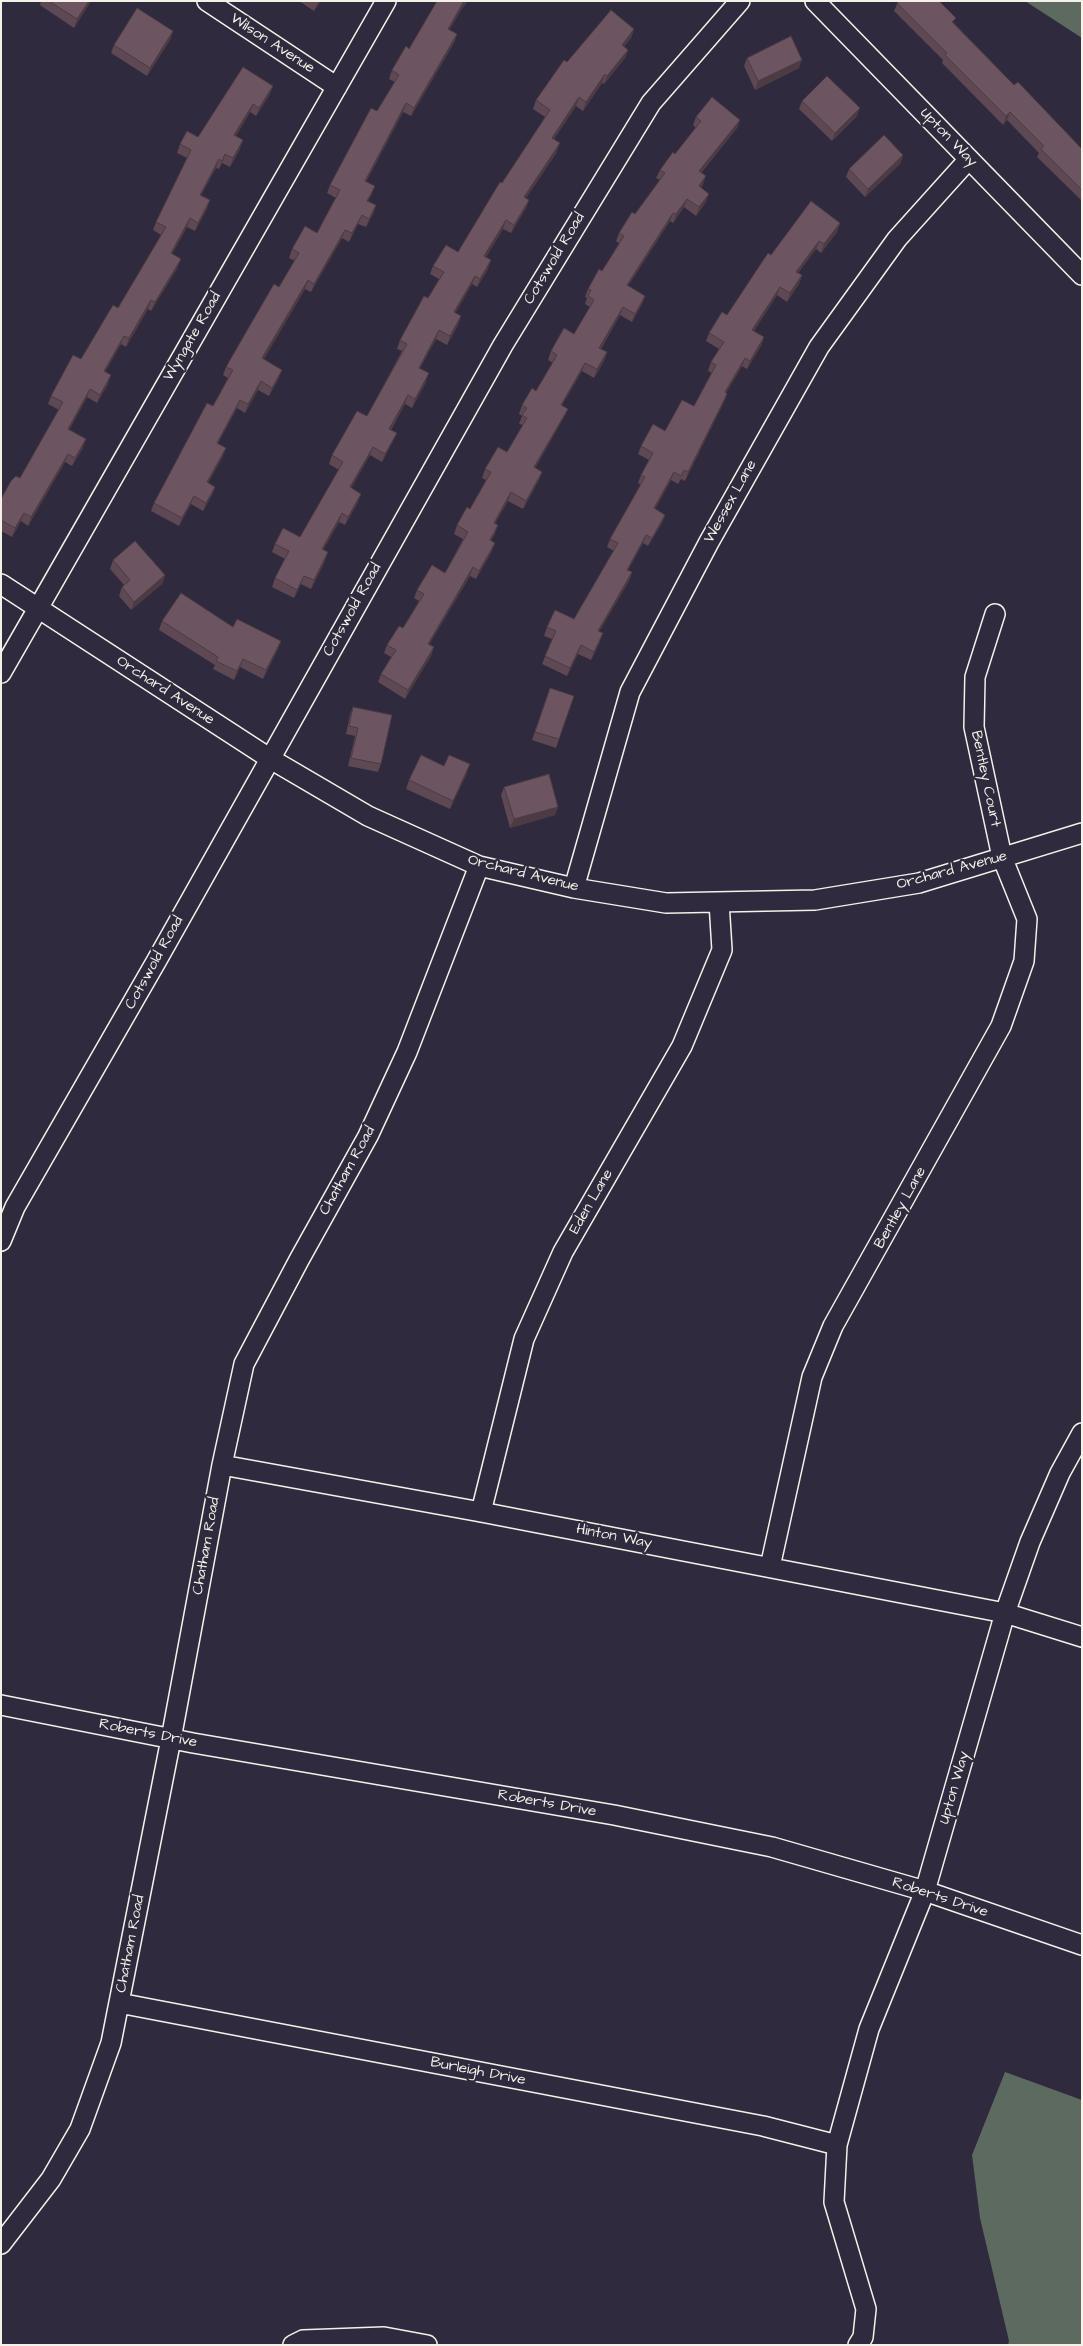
<!DOCTYPE html>
<style>
body{margin:0}
#map{position:relative;width:1083px;height:2346px;overflow:hidden;background:#2f2a3d;font-family:"Architects Daughter",sans-serif}
canvas{display:block}
.frame{position:absolute;inset:0;border:2px solid #f4f1e8;pointer-events:none}
</style>
<div id="map">
<canvas width="1083" height="2346"></canvas>
<div class="frame"></div>
</div>
<script>
const ctx = document.querySelector('canvas').getContext('2d');
ctx.lineJoin = 'round';
function paint(path, color) {
  ctx.fillStyle = color;
  ctx.fill(path, 'evenodd');
}
function poly(rows) {
  const path = new Path2D();
  for (const r of rows) {
    path.moveTo(r[0], r[1]);
    for (let i = 2; i < r.length; i += 2) path.lineTo(r[i], r[i + 1]);
  }
  return path;
}
function stroke(path, color, width, dash) {
  ctx.strokeStyle = color;
  ctx.lineWidth = width;
  ctx.lineCap = dash ? 'butt' : 'round';
  ctx.setLineDash(dash || []);
  ctx.stroke(path);
}
function write(font, color, halo, rows, align = 'center') {
  ctx.font = font + ' "Architects Daughter",sans-serif';
  ctx.lineWidth = 4.5;
  ctx.setLineDash([]);
  ctx.textBaseline = 'middle';
  ctx.strokeStyle = halo;
  ctx.fillStyle = color;
  for (const [text, x, y, turn = 0] of rows) {
    ctx.save();
    ctx.translate(x, y);
    ctx.rotate((+turn || 0) * Math.PI / 180);
    ctx.textAlign = isNaN(turn) ? turn : align;
    if (halo) ctx.strokeText(text, 0, 0);
    ctx.fillText(text, 0, 0);
    ctx.restore();
  }
}
paint(poly([
 [1025,1,1082,1,1082,38],
 [1005,2072,1082,2100,1082,2345,1008,2345,1009,2341,980,2218,972,2155]
]), '#5d6a60');
const street = poly([
 [207,1,337,87],
 [815,1,1082,275],
 [1,584,269,758,368,816,479,866,574,888,666,903,815,900,919,883,1082,833],
 [1,673,386,1],
 [574,888,630,692,709,542,819,347,897,239,969,159],
 [1,1241,15,1207,157,960,503,345,651,103,740,1],
 [222,1465,481,1512,1005,1613,1082,1637],
 [481,1512,524,1339,563,1252,682,1046,722,950,719,902],
 [770,1567,812,1377,833,1326,1001,1026,1024,961,1027,919,1002,857,974,727,975,677,995,614],
 [1,1705,193,1743,614,1815,772,1847,925,1891,1082,1945],
 [119,2003,763,2126,837,2145],
 [1,2244,51,2179,80,2129,111,2043,171,1739,222,1465,244,1364,299,1260,368,1136,407,1052,479,866],
 [293,2345,303,2340,384,2337,427,2345],
 [858,2345,863,2337,866,2309,834,2202,837,2145,869,2029,925,1891,1005,1613,1030,1542,1060,1473,1082,1433]
]);
stroke(street, '#f4f1e8', 22);
stroke(street, '#2f2a3d', 19);
paint(poly([
 [41,1,91,1,74,28,40,5],
 [299,1,321,1,314,11],
 [437,1,468,1,461,10,449,30,457,34,454,43,411,116,403,112,366,182,372,194,368,201,376,205,373,214,366,227,358,224,349,242,342,238,311,292,305,289,264,359,279,378,269,396,258,390,245,413,237,408,218,443,223,456,208,483,215,487,212,495,203,511,191,504,179,526,151,511,154,503,213,406,228,378,223,375,226,367,279,287,295,261,289,258,292,249,317,233,336,198,327,193,330,185,377,111,395,82,389,79,392,70,409,49],
 [897,1,939,1,954,23,1014,85,1082,149,1082,201,1037,157,1039,153,1007,120,1003,125,942,63,943,60,894,11,898,2],
 [634,29,631,38,624,46,628,50,625,58,604,84,602,83,583,111,576,106,554,139,557,152,526,198,529,200,526,208,511,233,503,229,486,257,488,269,477,287,472,284,455,313,461,316,458,325,447,345,436,339,420,368,426,382,412,408,405,404,391,430,393,441,382,462,370,455,351,488,358,502,345,525,339,522,323,550,325,561,311,589,301,584,294,598,272,587,275,578,285,559,272,552,275,544,300,537,339,470,329,464,332,455,367,416,402,351,397,349,400,340,428,298,439,279,430,274,433,266,458,252,502,183,545,117,533,109,536,100,567,62],
 [173,31,170,40,147,76,111,53,114,45],
 [747,58,799,68,755,90,744,66],
 [270,94,256,116,250,112,236,136,240,149,230,167,222,163,219,169,216,168,201,195,207,209,195,231,187,227,172,254,178,267,151,311,148,309,126,347,121,344,105,372,108,384,97,403,87,397,69,430,83,448,72,466,65,462,28,526,21,521,12,537,1,531,1,499,20,478,59,410,48,404,51,396,81,359,118,308,161,235,153,230,156,222,187,158,177,153,180,144,198,137],
 [802,101,857,116,832,141,799,109],
 [696,117,740,120,737,128,701,173,703,185,701,188,706,202,696,216,684,207,673,223,670,221,628,286,645,296,642,304,632,322,620,315,601,349,607,352,604,361,594,378,582,371,562,405,568,409,564,417,535,468,542,472,539,480,523,509,508,501,495,523,495,534,491,540,492,551,476,579,470,576,429,644,434,647,431,656,405,699,378,682,381,674,391,657,384,653,387,645,403,628,419,601,414,598,417,590,445,573,463,539,454,534,457,525,470,509,486,480,482,478,485,469,507,452,523,425,519,424,522,416,519,414,522,405,536,391,553,363,548,360,551,351,574,334,590,307,585,304,587,298,585,297,588,289,602,271,620,244,616,241,619,233,635,214,660,180,656,178,660,170,675,154,696,128,693,125],
 [903,155,900,164,865,197,846,177,849,169],
 [840,223,837,232,821,253,816,249,798,273,802,275,799,284,787,302,777,295,754,331,764,337,761,346,747,369,742,366,726,393,724,402,685,481,681,479,678,484,671,480,655,509,665,515,662,523,648,546,643,543,628,570,632,572,629,581,599,631,600,642,591,660,578,654,567,676,542,664,552,639,544,636,547,627,574,619,614,551,607,547,610,539,641,485,638,483,641,475,649,460,638,454,641,446,665,431,694,406,712,373,708,371,711,362,719,349,706,341,709,333,727,315,771,255],
 [113,560,165,575,162,584,131,610,119,596,122,587,124,585,110,569],
 [162,621,233,627,278,649,263,679,240,667,234,680,213,669,215,665,159,630],
 [550,688,574,696,556,748,532,740],
 [353,707,381,764,378,772,348,766,355,736,346,734,350,715],
 [444,766,467,773,450,809,406,789,409,780],
 [504,787,558,807,555,815,510,828,501,795]
]), '#5d4853');
paint(poly([
 [89,1,91,1,74,28,77,19],
 [319,1,321,1,314,11],
 [464,1,468,1,461,10,445,38,448,29],
 [634,29,631,38,619,53,622,45],
 [173,31,170,40,147,76,150,68],
 [457,34,454,43,411,116,414,108],
 [628,50,625,58,604,84,607,76],
 [802,60,799,68,755,90,758,81],
 [605,74,602,83,583,111,586,102],
 [273,86,270,94,256,116,259,108],
 [579,97,576,106,549,146,552,138],
 [406,103,403,112,362,189,365,181],
 [253,104,250,112,231,144,234,135],
 [860,108,857,116,832,141,835,133],
 [1010,112,1007,120,1003,125,1006,116],
 [740,120,737,128,695,179,699,171],
 [243,140,240,149,230,167,233,158],
 [560,143,557,152,521,205,524,197],
 [225,154,222,163,219,169,222,161],
 [903,155,900,164,865,197,868,189],
 [219,159,216,168,197,203,200,195],
 [706,176,703,185,696,195,699,186],
 [375,186,372,194,364,209,367,201],
 [709,194,706,202,696,216,699,207],
 [687,199,684,207,673,223,676,214],
 [210,200,207,209,195,231,198,223],
 [529,200,526,208,511,233,514,225],
 [376,205,373,214,366,227,369,219],
 [673,213,670,221,623,294,627,285],
 [362,215,358,224,349,242,352,233],
 [190,218,187,227,168,262,171,253],
 [506,220,503,229,481,265,484,256],
 [840,223,837,232,821,253,824,244],
 [345,230,342,238,311,292,314,284],
 [819,241,816,249,793,280,796,272],
 [181,259,178,267,151,311,155,302],
 [491,260,488,269,477,287,480,279],
 [802,275,799,284,787,302,790,293],
 [475,276,472,284,451,321,454,312],
 [308,280,305,289,259,367,262,358],
 [780,287,777,295,749,339,752,330],
 [645,296,642,304,632,322,635,314],
 [151,300,148,309,126,347,129,338],
 [623,307,620,315,596,356,599,348],
 [461,316,458,325,447,345,450,336],
 [439,330,436,339,416,376,419,368],
 [124,336,121,344,100,380,104,371],
 [764,337,761,346,747,369,750,361],
 [607,352,604,361,594,378,597,369],
 [745,358,742,366,721,401,725,392],
 [585,363,582,371,557,413,561,405],
 [282,370,279,378,269,396,272,388],
 [429,373,426,382,412,408,415,399],
 [111,375,108,384,97,403,100,395],
 [261,381,258,390,245,413,248,404],
 [90,389,87,397,65,438,68,429],
 [727,394,724,402,685,481,688,472],
 [408,395,405,404,386,437,389,429],
 [240,400,237,408,214,451,217,443],
 [568,409,564,417,531,476,534,467],
 [397,433,393,441,382,462,385,454],
 [86,439,83,448,72,466,75,458],
 [373,447,370,455,347,496,350,487],
 [226,448,223,456,204,491,207,482],
 [68,454,65,462,28,526,31,517],
 [542,472,539,480,523,509,526,501],
 [674,472,671,480,651,517,654,508],
 [215,487,212,495,203,511,206,503],
 [511,492,508,501,491,531,494,523],
 [361,494,358,502,345,525,348,517],
 [194,496,191,504,179,526,182,518],
 [24,513,21,521,12,537,15,528],
 [342,513,339,522,319,557,322,549],
 [665,515,662,523,648,546,652,538],
 [498,525,495,534,487,548,490,540],
 [646,535,643,543,623,578,627,570],
 [495,543,492,551,476,579,479,571],
 [328,552,325,561,311,589,314,580],
 [473,567,470,576,425,652,428,644],
 [632,572,629,581,595,639,598,631],
 [165,575,162,584,131,610,134,602],
 [304,576,301,584,294,598,297,590],
 [603,633,600,642,591,660,594,652],
 [281,641,278,649,263,679,266,670],
 [581,645,578,654,567,676,570,668],
 [434,647,431,656,405,699,408,690],
 [243,659,240,667,234,680,237,671],
 [470,764,467,773,450,809,453,801],
 [558,807,555,815,510,828,514,819]
]), '#4c3b43');
const building = poly([
 [49,1,89,1,77,19,49,1],
 [437,1,464,1,448,29,457,34,414,108,406,103,365,181,375,186,367,201,376,205,369,219,362,215,352,233,345,230,314,284,308,280,262,358,282,370,272,388,261,381,248,404,240,400,217,443,226,448,207,482,215,487,206,503,194,496,182,518,154,503,207,403,213,406,233,370,226,367,249,327,274,284,279,287,299,253,292,249,305,226,317,233,340,190,330,185,339,168,371,108,377,111,399,75,392,70,406,46,409,49,437,1],
 [899,1,939,1,956,18,952,22,1014,85,1018,82,1082,149,1082,190,1041,149,1044,146,1010,112,1006,116,945,55,947,53,897,3,899,1],
 [137,8,173,31,150,68,114,45,137,8],
 [611,10,634,29,622,45,628,50,607,76,605,74,586,102,579,97,552,138,560,143,524,197,529,200,514,225,506,220,484,256,491,260,480,279,475,276,454,312,461,316,450,336,439,330,419,368,429,373,415,399,408,395,389,429,397,433,385,454,373,447,350,487,361,494,348,517,342,513,322,549,328,552,314,580,304,576,297,590,275,578,289,551,275,544,283,528,300,537,343,462,332,455,357,411,367,416,407,344,400,340,424,296,428,298,444,272,433,266,446,245,458,252,500,182,502,183,550,110,536,100,564,60,567,62,611,10],
 [791,36,802,60,758,81,747,58,791,36],
 [243,67,273,86,259,108,253,104,234,135,243,140,233,158,225,154,222,161,219,159,200,195,210,200,198,223,190,218,171,253,181,259,155,302,151,300,129,338,124,336,104,371,111,375,100,395,90,389,68,429,86,439,75,458,68,454,31,517,24,513,15,528,1,520,1,499,11,481,16,476,20,478,63,402,51,396,73,355,81,359,113,305,118,308,166,227,156,222,191,150,180,144,187,131,198,137,243,67],
 [827,76,860,108,835,133,802,101,827,76],
 [712,97,740,120,699,171,706,176,699,186,709,194,699,207,687,199,676,214,673,213,627,285,645,296,635,314,623,307,599,348,607,352,597,369,585,363,561,405,568,409,534,467,542,472,526,501,511,492,494,523,498,525,490,540,495,543,479,571,473,567,428,644,434,647,408,690,381,674,396,650,387,645,399,626,403,628,424,594,417,590,432,565,445,573,468,532,457,525,467,507,470,509,491,472,485,469,498,447,507,452,527,418,522,415,527,408,522,405,532,388,536,391,557,355,551,351,564,328,574,334,594,300,588,296,591,290,588,289,599,269,602,271,624,236,619,233,632,212,635,214,665,173,660,170,673,152,675,154,701,121,696,117,712,97],
 [884,135,903,155,868,189,849,169,884,135],
 [811,201,840,223,824,244,819,241,796,272,802,275,790,293,780,287,752,330,764,337,750,361,745,358,725,392,727,394,688,472,684,470,681,476,674,472,654,508,665,515,652,538,646,535,627,570,632,572,598,631,603,633,594,652,581,645,570,668,545,656,556,631,547,627,555,610,574,619,618,543,610,539,645,477,641,475,653,453,641,446,653,424,665,431,682,400,694,406,716,365,711,362,724,342,709,333,722,312,727,315,768,253,771,255,811,201],
 [135,541,165,575,134,602,122,587,130,580,113,560,135,541],
 [181,593,233,627,237,619,281,641,266,670,243,659,237,671,216,661,218,657,162,621,181,593],
 [550,688,574,696,559,739,535,732,550,688],
 [353,707,392,715,381,764,351,758,358,728,349,726,353,707],
 [421,755,444,766,449,755,470,764,453,801,409,780,421,755],
 [549,774,558,807,514,819,504,787,549,774]
]);
paint(building, '#6c5460');
stroke(building, '#4c3b43', 1);
write('15px', '#f4f1e8', '#2f2a3d', [
 ["Wilson Avenue",272,44,33],
 ["Upton Way",948,138,46],
 ["Cotswold Road",555,259,-59],
 ["Wyngate Road",193,337,-60],
 ["Wessex Lane",731,502,-61],
 ["Cotswold Road",353,610,-61],
 ["Orchard Avenue",165,691,33],
 ["Bentley Court",985,779,78],
 ["Orchard Avenue",952,871,-15],
 ["Orchard Avenue",523,874,14],
 ["Cotswold Road",155,963,-61],
 ["Chatham Road",348,1171,-61],
 ["Eden Lane",592,1202,-60],
 ["Bentley Lane",901,1208,-61],
 ["Hinton Way",614,1537,11],
 ["Chatham Road",207,1546,-80],
 ["Roberts Drive",148,1734,11],
 ["Upton Way",955,1788,-74],
 ["Roberts Drive",547,1804,10],
 ["Roberts Drive",940,1898,18],
 ["Chatham Road",131,1944,-79],
 ["Burleigh Drive",478,2072,11]
]);
</script>
